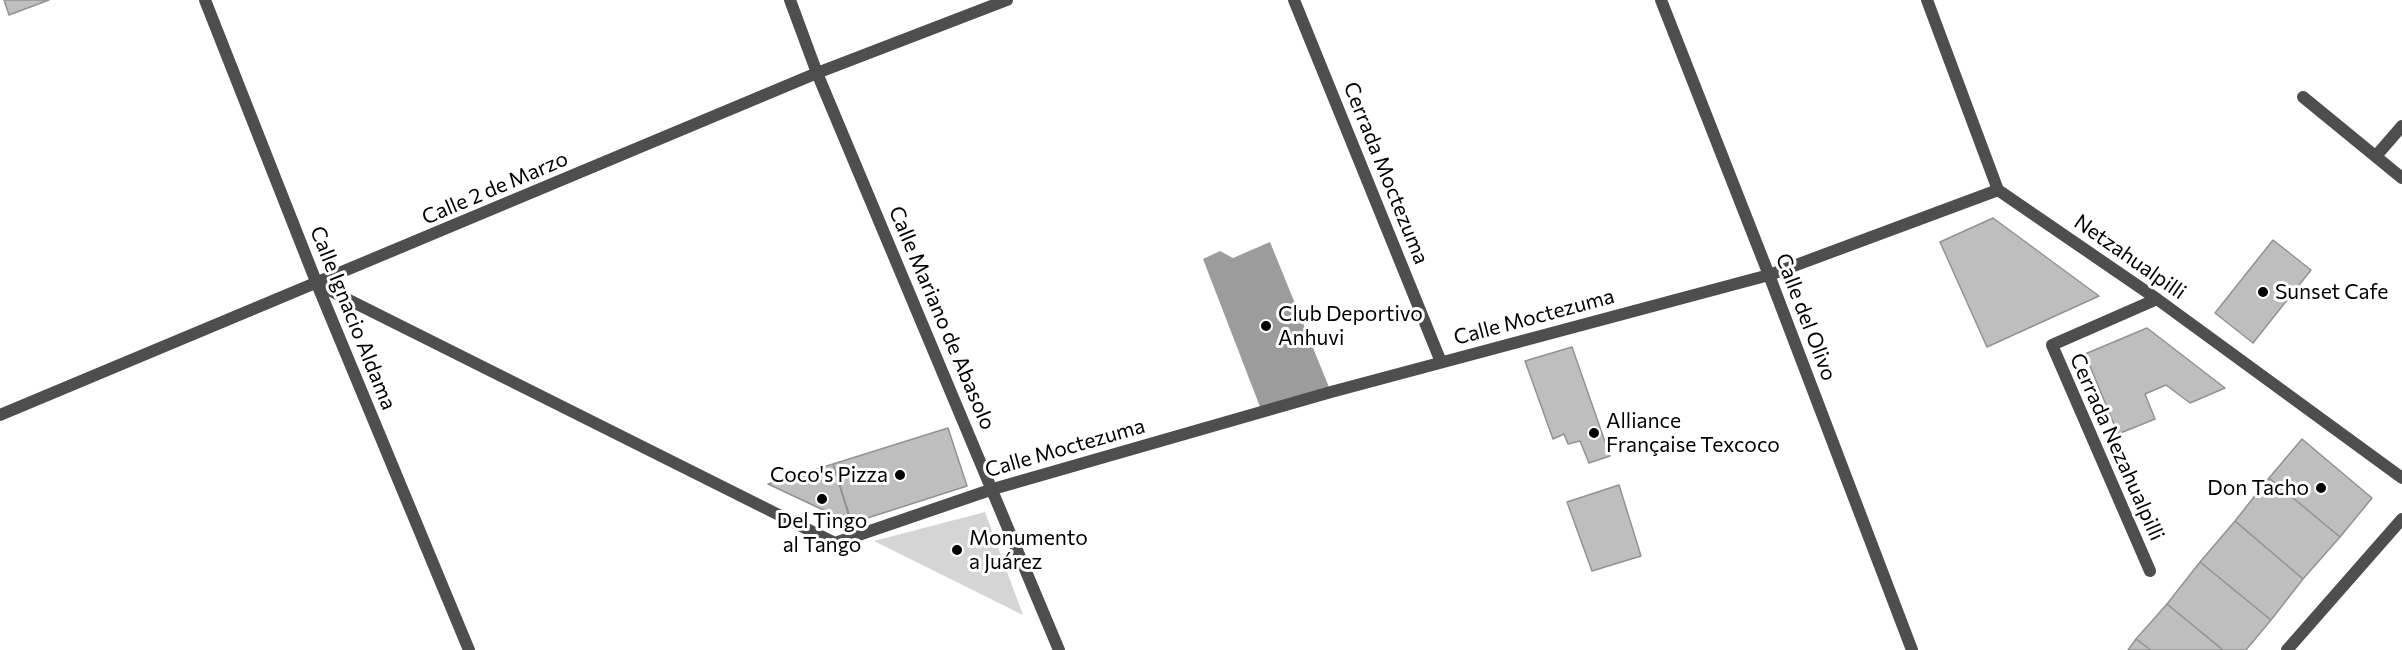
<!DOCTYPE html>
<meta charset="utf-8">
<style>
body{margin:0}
canvas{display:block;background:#fff}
</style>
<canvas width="2402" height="650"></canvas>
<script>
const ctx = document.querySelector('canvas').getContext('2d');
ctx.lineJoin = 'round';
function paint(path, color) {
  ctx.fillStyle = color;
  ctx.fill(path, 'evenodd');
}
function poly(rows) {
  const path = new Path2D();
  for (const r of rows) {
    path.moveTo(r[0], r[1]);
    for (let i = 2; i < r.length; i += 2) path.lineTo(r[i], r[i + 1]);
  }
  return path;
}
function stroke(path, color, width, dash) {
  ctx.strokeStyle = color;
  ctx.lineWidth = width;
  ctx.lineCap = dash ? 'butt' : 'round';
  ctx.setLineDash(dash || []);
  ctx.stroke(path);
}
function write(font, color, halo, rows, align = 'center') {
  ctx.font = font + ' Commissioner,sans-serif';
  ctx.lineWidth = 6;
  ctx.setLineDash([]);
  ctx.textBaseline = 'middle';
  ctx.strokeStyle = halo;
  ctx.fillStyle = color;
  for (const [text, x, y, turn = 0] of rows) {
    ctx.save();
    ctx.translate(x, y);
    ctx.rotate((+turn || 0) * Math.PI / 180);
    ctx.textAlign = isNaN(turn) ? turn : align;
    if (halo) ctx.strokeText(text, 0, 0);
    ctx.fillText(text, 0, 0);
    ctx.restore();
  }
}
paint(poly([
 [985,512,1023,615,874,541]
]), '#d5d5d5');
paint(poly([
 [1270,242,1331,392,1262,412,1203,259,1220,251,1233,258]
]), '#9c9c9c');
const building = poly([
 [4,0,49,0,9,15,4,0],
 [1993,218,2099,296,1987,347,1940,242,1993,218],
 [2273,240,2311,270,2253,343,2215,313,2273,240],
 [2147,328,2225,388,2190,403,2166,385,2145,394,2155,419,2118,434,2085,354,2147,328],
 [1572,347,1610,456,1589,463,1580,441,1568,444,1564,434,1553,439,1525,361,1572,347],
 [948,428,967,486,852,523,833,464,948,428],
 [2302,439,2372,498,2340,537,2269,478,2302,439],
 [833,464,851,523,768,484,833,464],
 [2269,478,2340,537,2303,579,2235,521,2269,478],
 [1619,485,1641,556,1592,571,1567,502,1619,485],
 [2235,521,2303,579,2271,620,2200,562,2235,521],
 [2200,562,2271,620,2246,650,2223,650,2167,604,2200,562],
 [2167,604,2223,650,2151,650,2136,639,2167,604],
 [2136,639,2151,650,2128,650,2136,639]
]);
paint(building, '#bebebe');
stroke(building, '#929292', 1.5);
stroke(poly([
 [205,0,317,284,469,650],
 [790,0,817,73,1059,650],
 [1294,0,1441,362],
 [1661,0,1769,275,1912,650],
 [1927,0,1998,190,2157,299,2402,478],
 [2303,97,2402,178],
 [2376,156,2402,126],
 [317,284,835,543,993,489,1331,392,1769,275,1998,190],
 [0,415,817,73,1007,0],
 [2150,571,2052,345,2157,299],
 [2287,650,2402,519]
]), '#4e4e4e', 12);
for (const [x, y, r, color] of [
 [2263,292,6,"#000"],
 [1266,326,6,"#000"],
 [1594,433,6,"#000"],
 [900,475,6,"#000"],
 [2321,488,6,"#000"],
 [822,499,6,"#000"],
 [957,550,6,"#000"]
]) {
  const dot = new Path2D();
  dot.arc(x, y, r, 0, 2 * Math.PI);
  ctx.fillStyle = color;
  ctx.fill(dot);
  stroke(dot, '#fff', 2);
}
write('21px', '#000', '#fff', [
 ["Cerrada Moctezuma",1386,173,68],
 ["Calle 2 de Marzo",495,188,-23],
 ["Netzahualpilli",2130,257,35],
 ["Calle Moctezuma",1534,317,-15],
 ["Calle del Olivo",1806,317,69],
 ["Calle Ignacio Aldama",353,318,68],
 ["Calle Mariano de Abasolo",942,318,67],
 ["Cerrada Nezahualpilli",2117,447,66],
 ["Calle Moctezuma",1065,448,-16]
]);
write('21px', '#000', '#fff', [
 ["Sunset Cafe",2275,292],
 ["Club Deportivo",1278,314],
 ["Anhuvi",1278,338],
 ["Alliance",1606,421],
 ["Française Texcoco",1606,445],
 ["Coco's Pizza",888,475,"right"],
 ["Don Tacho",2309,488,"right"],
 ["Del Tingo",822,521,"center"],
 ["al Tango",822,545,"center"],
 ["Monumento",969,538],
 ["a Juárez",969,562]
], 'left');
</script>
